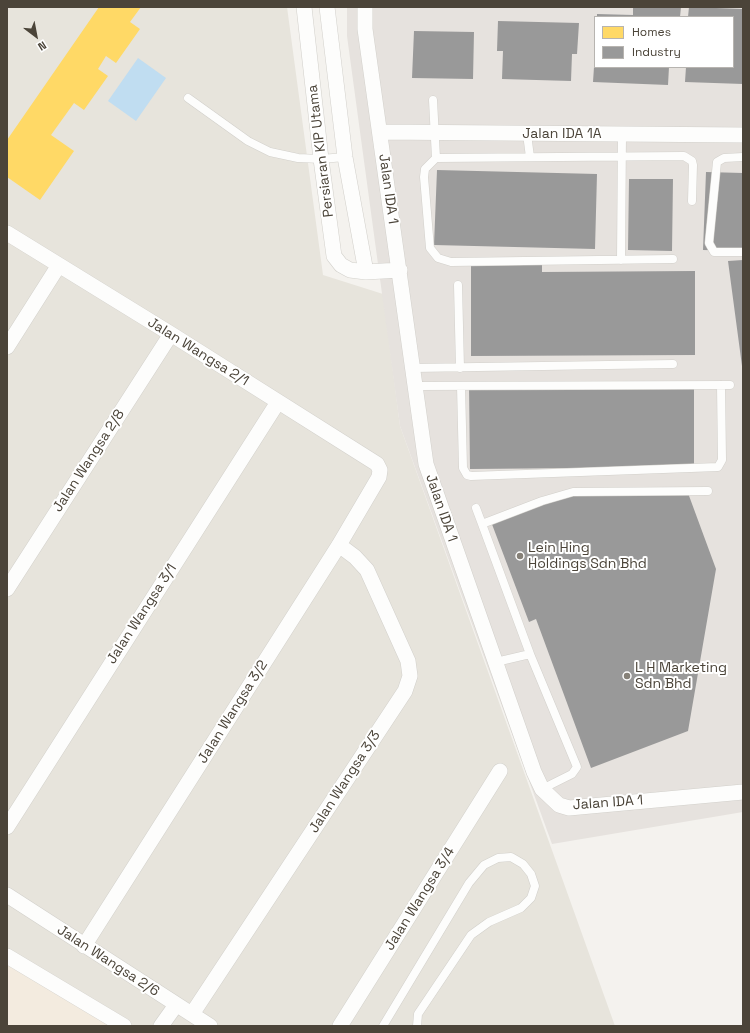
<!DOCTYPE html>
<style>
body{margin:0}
#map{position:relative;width:750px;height:1033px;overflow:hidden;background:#f4f2ee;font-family:"Space Grotesk",sans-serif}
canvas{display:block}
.frame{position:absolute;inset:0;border:8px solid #4b4439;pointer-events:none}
.legend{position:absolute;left:594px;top:16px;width:140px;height:52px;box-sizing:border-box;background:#fff;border:1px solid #b7b4b0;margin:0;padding:5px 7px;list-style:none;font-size:12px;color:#4b4439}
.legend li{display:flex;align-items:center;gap:8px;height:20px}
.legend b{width:20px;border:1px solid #b7b4b0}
.north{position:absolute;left:16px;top:16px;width:40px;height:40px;-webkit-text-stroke:3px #fff;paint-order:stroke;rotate:148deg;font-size:11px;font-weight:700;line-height:16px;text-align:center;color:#4b4439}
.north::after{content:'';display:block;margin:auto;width:14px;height:18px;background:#4b4439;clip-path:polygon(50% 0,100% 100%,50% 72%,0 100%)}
</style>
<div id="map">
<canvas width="750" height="1033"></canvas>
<div class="frame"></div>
<ul class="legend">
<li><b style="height:11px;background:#ffd966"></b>Homes</li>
<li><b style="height:11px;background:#999"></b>Industry</li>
</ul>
<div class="north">N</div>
</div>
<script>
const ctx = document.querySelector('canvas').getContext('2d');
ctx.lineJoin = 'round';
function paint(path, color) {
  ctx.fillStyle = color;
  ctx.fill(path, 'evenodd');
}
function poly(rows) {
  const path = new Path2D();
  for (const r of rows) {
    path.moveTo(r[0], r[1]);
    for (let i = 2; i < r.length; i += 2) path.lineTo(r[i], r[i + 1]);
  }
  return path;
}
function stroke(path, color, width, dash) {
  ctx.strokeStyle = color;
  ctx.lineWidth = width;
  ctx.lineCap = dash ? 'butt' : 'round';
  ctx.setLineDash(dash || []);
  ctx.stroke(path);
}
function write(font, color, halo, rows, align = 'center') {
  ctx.font = font + ' "Space Grotesk",sans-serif';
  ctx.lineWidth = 4;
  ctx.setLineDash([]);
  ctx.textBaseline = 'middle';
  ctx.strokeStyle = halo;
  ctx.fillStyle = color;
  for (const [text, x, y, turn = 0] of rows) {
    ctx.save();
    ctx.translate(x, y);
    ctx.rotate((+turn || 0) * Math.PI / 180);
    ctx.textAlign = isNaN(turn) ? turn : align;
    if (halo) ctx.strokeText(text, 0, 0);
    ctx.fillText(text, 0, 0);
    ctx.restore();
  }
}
paint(poly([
 [7,7,287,7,323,275,383,294,400,426,615,1026,7,1026]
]), '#e7e4dc');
paint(poly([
 [7,962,113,1026,7,1026]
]), '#f3ebdf');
paint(poly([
 [347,7,743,7,743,812,552,844,400,426,347,36],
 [595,17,733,17,733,67,595,67]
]), '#e6e2de');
paint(poly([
 [138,58,166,78,136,121,108,101]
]), '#c0ddf1');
paint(poly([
 [99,7,141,7,130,22,140,29,116,63,106,56,98,69,108,76,84,110,74,103,51,135,74,151,40,200,7,177,7,140]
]), '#ffd966');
paint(poly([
 [633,7,681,7,680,17,597,17,597,14,633,15],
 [689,7,743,9,743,84,685,82,686,67,733,67,733,17,688,17],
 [498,21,579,23,577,54,572,54,571,81,502,79,503,51,497,51],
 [414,31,474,32,473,79,412,78],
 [594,67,669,67,668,85,593,82],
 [437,170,597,174,595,249,434,245],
 [706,172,743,173,743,251,703,250],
 [629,179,673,179,672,251,628,250],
 [542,260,542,272,695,271,695,355,471,356,471,261],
 [743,260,743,366,742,366,728,261],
 [694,384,694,467,470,469,469,385],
 [576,491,688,493,716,569,688,731,591,768,536,619,529,622,490,519]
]), '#999');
const service = poly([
 [188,98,248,141,270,152,298,158,321,159,345,157],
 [433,100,436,158,425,169,424,177,430,248,438,258,451,262,673,259],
 [527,134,530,157],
 [743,157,724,158,717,162,709,243,714,252,743,252],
 [436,158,684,156,692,161,693,165,692,201],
 [621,260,622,134],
 [458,285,460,368],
 [413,368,673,364],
 [415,386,730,385],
 [461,386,463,468,467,475,471,476,718,467,722,460,721,385],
 [476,508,482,524],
 [530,654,577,767,572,774,542,789],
 [496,662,530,654,482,524,542,501,573,492,708,491],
 [383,1026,469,883,484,865,498,858,511,857,523,864,531,874,535,886,531,898,521,908,489,922,471,935,418,1014,417,1026]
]);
const minor = poly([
 [304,7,321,159,334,256,341,265,350,270,366,272,400,270],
 [327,7,345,157,366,272],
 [365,7,365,29,426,464,534,772,542,789,559,805,569,808,743,792],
 [380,132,743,135],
 [7,233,171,334,377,464,380,470,379,477,339,545,84,946],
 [7,347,59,265],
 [7,589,171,334],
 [7,827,278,402],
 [7,895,210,1026],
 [7,956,124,1026],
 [192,1014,405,691,410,676,408,661,367,570,355,557,339,545],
 [161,1026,176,1005],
 [340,1026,500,771]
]);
stroke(service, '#d2d0cb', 9);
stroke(minor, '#d2d0cb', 16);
stroke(service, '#fdfdfc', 8);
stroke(minor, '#fdfdfc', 15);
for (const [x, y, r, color] of [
 [520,556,4,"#868178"],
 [627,676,4,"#868178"]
]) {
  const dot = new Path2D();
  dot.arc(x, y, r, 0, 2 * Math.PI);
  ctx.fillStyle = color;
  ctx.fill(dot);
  stroke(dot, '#fff', 1.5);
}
write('14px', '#4b4439', '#fff', [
 ["Jalan IDA 1A",562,134],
 ["Persiaran KIP Utama",321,151,-97],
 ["Jalan IDA 1",388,189,82],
 ["Jalan Wangsa 2/1",198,352,32],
 ["Jalan Wangsa 2/8",89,461,-57],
 ["Jalan IDA 1",441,508,71],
 ["Jalan Wangsa 3/1",142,614,-57],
 ["Jalan Wangsa 3/2",233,712,-58],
 ["Jalan Wangsa 3/3",345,782,-57],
 ["Jalan IDA 1",608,803,-4],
 ["Jalan Wangsa 3/4",420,899,-58],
 ["Jalan Wangsa 2/6",108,961,33]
]);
write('14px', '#4b4439', '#fff', [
 ["Lein Hing",528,548],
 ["Holdings Sdn Bhd",528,564],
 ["L H Marketing",635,668],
 ["Sdn Bhd",635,684]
], 'left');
</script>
